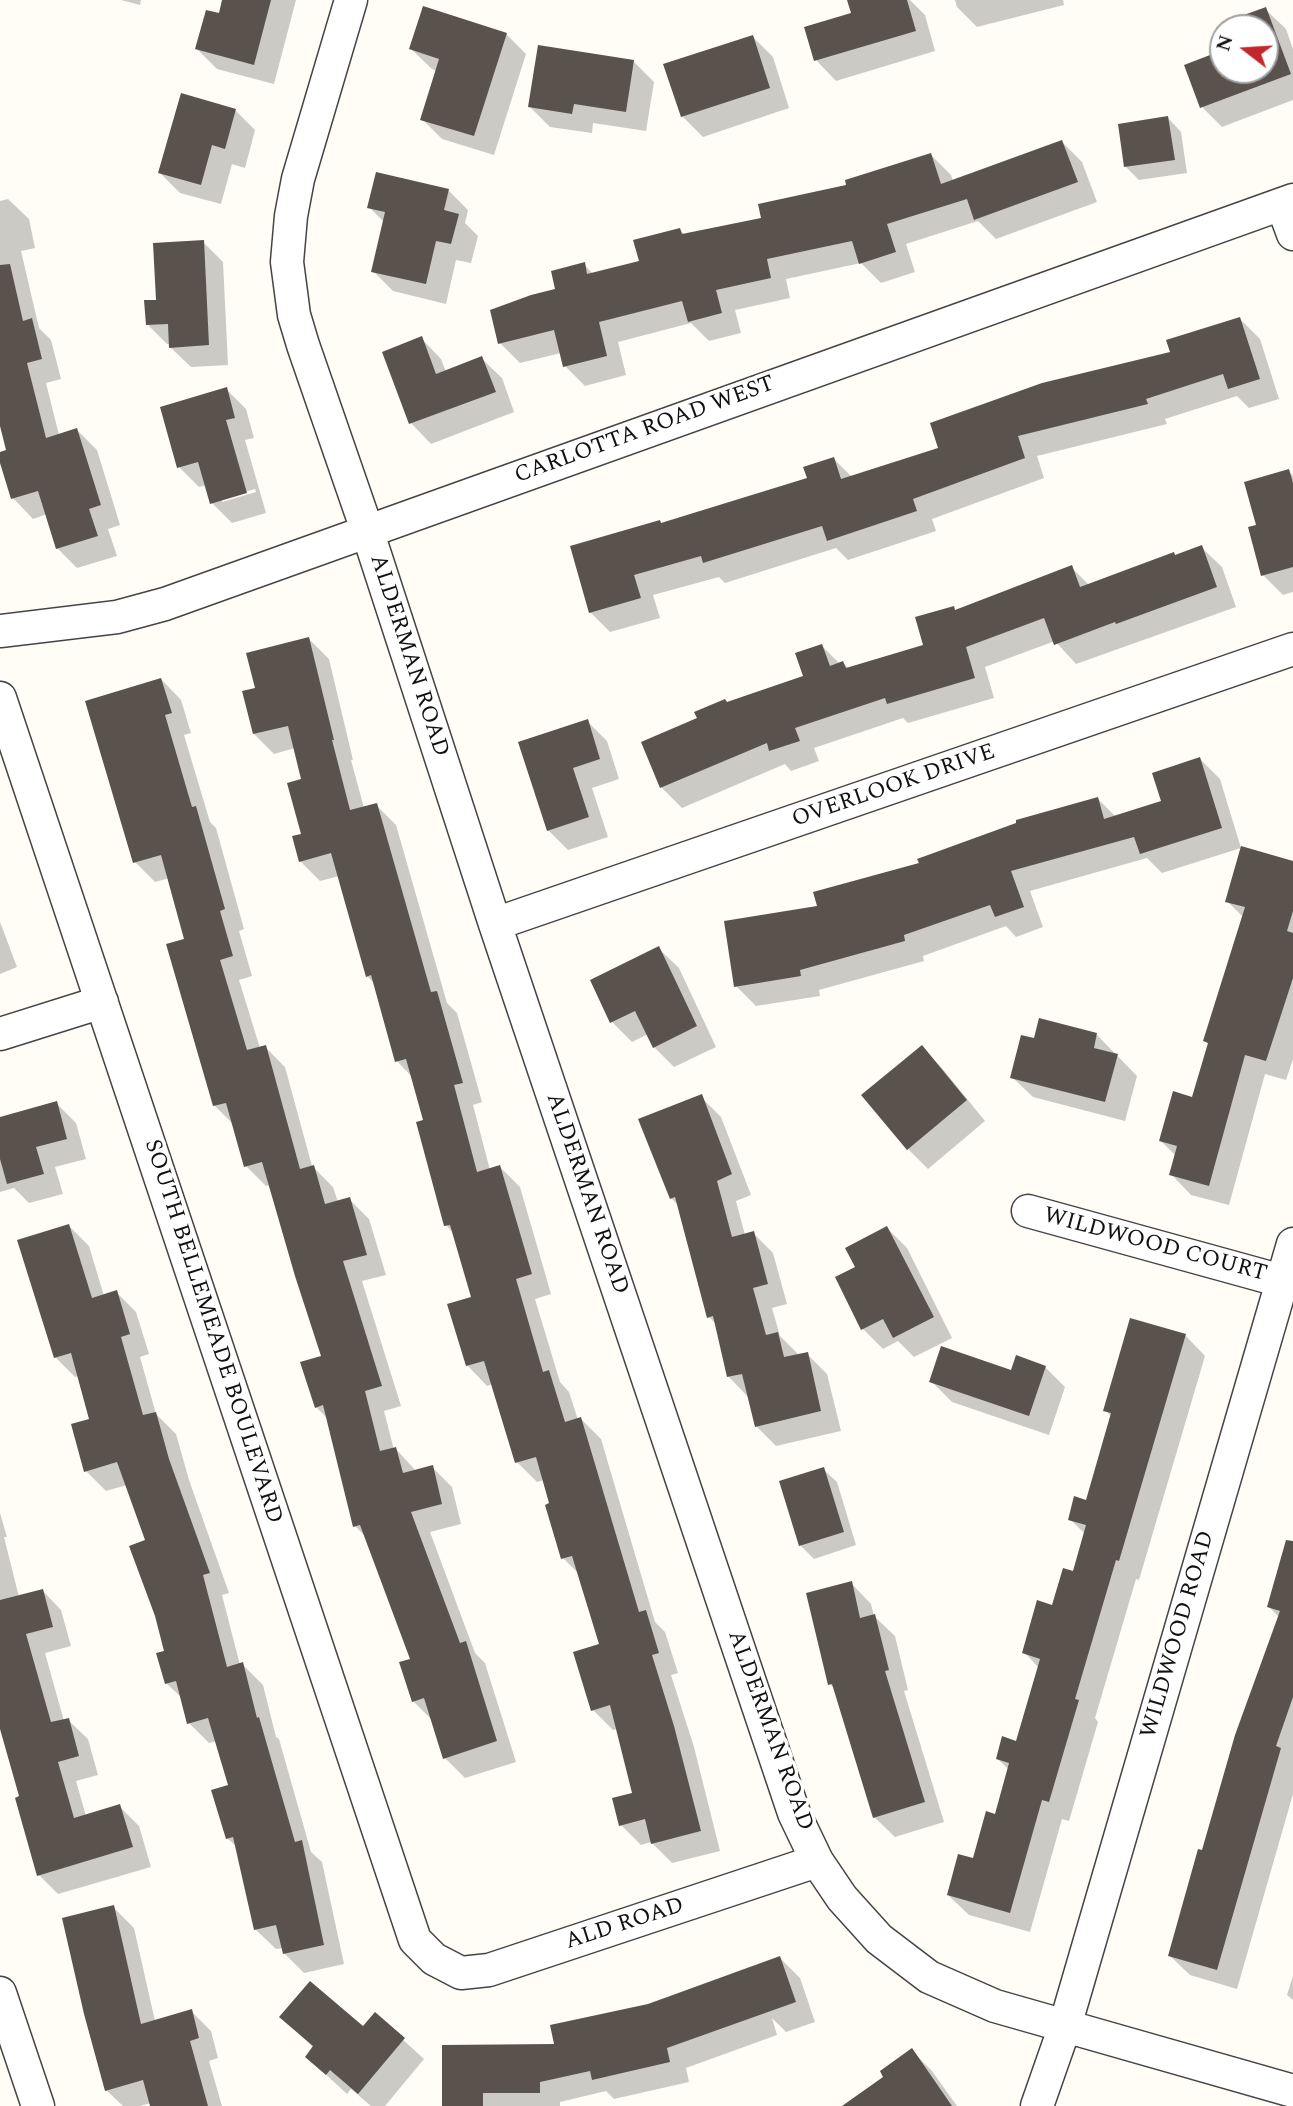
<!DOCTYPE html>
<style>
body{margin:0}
#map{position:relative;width:1293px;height:2106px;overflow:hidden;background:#fffdf5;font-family:Spectral,serif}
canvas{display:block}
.north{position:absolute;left:1209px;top:14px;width:70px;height:70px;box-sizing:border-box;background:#fff;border:2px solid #a0a0a0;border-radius:50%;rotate:287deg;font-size:19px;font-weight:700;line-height:28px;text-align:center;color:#111}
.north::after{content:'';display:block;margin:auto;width:24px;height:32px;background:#c4262e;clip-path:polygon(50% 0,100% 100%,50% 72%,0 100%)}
</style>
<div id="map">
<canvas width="1293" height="2106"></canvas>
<div class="north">N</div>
</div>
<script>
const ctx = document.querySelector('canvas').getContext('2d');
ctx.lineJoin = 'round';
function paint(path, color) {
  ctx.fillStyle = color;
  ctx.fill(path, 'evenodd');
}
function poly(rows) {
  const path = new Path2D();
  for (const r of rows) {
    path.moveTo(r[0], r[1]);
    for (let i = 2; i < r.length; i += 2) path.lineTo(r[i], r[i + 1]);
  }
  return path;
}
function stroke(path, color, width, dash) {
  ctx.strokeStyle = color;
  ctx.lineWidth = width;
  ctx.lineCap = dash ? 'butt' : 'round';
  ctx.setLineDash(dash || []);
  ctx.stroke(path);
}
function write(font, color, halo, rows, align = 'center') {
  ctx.font = font + ' Spectral,serif';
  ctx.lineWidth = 7;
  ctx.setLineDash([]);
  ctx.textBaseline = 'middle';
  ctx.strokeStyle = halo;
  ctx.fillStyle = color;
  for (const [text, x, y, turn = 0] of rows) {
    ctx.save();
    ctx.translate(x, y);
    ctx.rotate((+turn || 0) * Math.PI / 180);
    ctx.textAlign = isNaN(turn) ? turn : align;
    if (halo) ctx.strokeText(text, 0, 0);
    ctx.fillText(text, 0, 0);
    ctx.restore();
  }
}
paint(poly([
 [121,0,141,0,140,5],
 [224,0,296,0,274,84,217,69,197,49,220,15],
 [849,0,910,0,925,15,935,51,836,81,816,60,806,29,854,14],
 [955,0,1063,0,1064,5,977,27,957,7],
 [1265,9,1286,29,1293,49,1293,100,1222,127,1202,107,1223,52,1223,70,1265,70,1265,28,1226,28],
 [506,34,526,54,494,155,442,139,422,119,437,71,432,69,411,49],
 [753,37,773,57,789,108,703,137,682,116],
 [634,62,654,82,646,131,593,123,592,133,550,127,530,107],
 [235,110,255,130,245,168,232,164,221,204,180,193,160,173],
 [1168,118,1181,132,1187,173,1139,180,1126,167],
 [1062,142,1082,162,1097,202,996,239,978,221,906,244,915,272,881,283,861,263,786,279,790,298,735,310,741,333,709,341,691,323,618,342,626,375,585,386,565,366,561,353,520,363,500,343,584,264,593,274,641,262,680,230,686,236,763,219,931,155,951,175,953,181],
 [448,190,468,210,465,223,478,236,471,263,456,260,446,304,393,291,373,271,385,223,369,207],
 [8,199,29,219,35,248,21,251,39,328,51,340,61,379,46,383,59,435,77,430,97,450,120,525,108,529,117,556,77,568,57,548,47,514,33,519,13,498,0,458,0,454,8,452,0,419,0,201],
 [203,242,223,262,228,365,191,367,170,347,170,344,167,344,147,324,158,302],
 [1240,319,1260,339,1279,399,1249,408,1237,396,1165,419,1167,424,1037,456,1044,478,932,519,936,531,848,560,836,548,725,583,719,577,653,595,660,618,610,632,590,612,660,522,663,525,809,479,834,459,852,477,941,449,1172,353],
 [421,338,441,359,446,372,481,358,502,378,514,412,431,444,411,423,384,353],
 [226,389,246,409,254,438,245,440,266,513,232,523,212,503,207,485,199,487,179,467],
 [255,489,256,492,222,502,222,499],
 [1289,471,1293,476,1293,592,1283,595,1263,575,1258,526],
 [1201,547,1222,567,1236,607,1076,664,1055,641,985,667,994,698,908,723,903,718,814,748,819,761,791,771,785,764,682,808,662,788,643,743,728,704,805,677,822,646,840,664,843,663,849,669,925,646,956,611,1071,567,1089,585],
 [309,639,329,659,353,760,351,760,364,808,376,805,396,825,447,1003,457,1013,482,1102,473,1105,490,1170,500,1167,520,1187,551,1294,535,1299,560,1382,569,1392,578,1420,581,1419,601,1439,655,1622,665,1632,678,1673,671,1675,694,1747,720,1851,672,1863,651,1842,641,1845,621,1825,635,1794,618,1729,613,1730,593,1710,602,1645,580,1575,563,1558,544,1480,537,1482,517,1462,493,1384,487,1386,467,1365,473,1298,454,1234,446,1225,425,1122,413,1078,397,1061,375,984,367,976,339,876,320,881,300,861,303,835,303,780,295,748,274,754,254,734,257,689],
 [161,679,181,700,191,733,184,735,210,822,216,828,244,929,239,931,252,976,239,980,260,1048,265,1047,285,1067,312,1166,333,1187,338,1202,349,1199,369,1219,386,1275,362,1281,401,1406,384,1411,394,1450,396,1449,416,1471,432,1467,452,1487,461,1524,430,1532,475,1653,485,1663,516,1762,465,1778,445,1758,434,1722,413,1701,412,1660,367,1538,355,1526,328,1419,316,1407,323,1357,270,1185,266,1186,246,1166,235,1126,214,1105,186,940,169,878,155,882,135,862],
 [587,721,607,741,619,779,592,788,608,837,568,850,548,830],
 [1200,759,1220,779,1241,848,1162,873,1147,858,1030,891,1043,927,1016,937,1006,926,923,956,924,961,819,990,820,996,756,1006,736,986,819,907,921,864,1098,799,1116,817,1163,802],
 [1293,863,1293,1059,1286,1080,1265,1074,1229,1205,1191,1195,1171,1174,1176,1156,1161,1141,1193,1099,1209,1044,1205,1041,1244,918,1227,901],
 [0,922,17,967,0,974],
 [658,948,679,968,716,1047,674,1067,654,1047,648,1034,632,1042,612,1022,592,981],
 [1097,1035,1137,1076,1125,1121,1033,1097,1012,1077,1035,1041],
 [921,1047,941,1067,985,1121,928,1169,908,1149],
 [701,1097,721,1117,751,1195,736,1201,745,1235,753,1233,773,1253,787,1304,772,1308,780,1336,798,1354,807,1354,827,1374,841,1431,776,1446,756,1426,748,1397,728,1376,716,1324,709,1317,680,1207,671,1198],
 [56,1103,76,1123,86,1159,55,1167,63,1194,29,1203,14,1188,0,1192,0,1119],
 [69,1226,89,1246,104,1296,116,1292,136,1312,149,1354,140,1357,156,1414,176,1434,189,1480,229,1593,222,1595,240,1665,242,1664,263,1685,276,1737,279,1739,311,1852,322,1862,344,1964,304,1973,284,1953,283,1948,276,1949,255,1929,238,1848,227,1838,230,1786,217,1741,209,1743,189,1723,183,1699,166,1683,166,1652,148,1541,127,1485,106,1491,86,1471,91,1420,79,1376,75,1377,55,1357],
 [887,1228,907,1248,952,1338,914,1357,898,1341,883,1349,863,1329,857,1268],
 [1185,1335,1205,1356,1139,1580,1136,1579,1095,1718,1098,1722,1069,1821,1062,1819,1030,1932,969,1915,948,1895,974,1861,996,1816,1009,1770,997,1758,1017,1743,1039,1668,1024,1652,1074,1573,1085,1534,1070,1519,1087,1502,1112,1417,1105,1410],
 [1045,1367,1065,1387,1049,1435,952,1402,931,1381],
 [823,1469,837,1482,856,1545,814,1559,800,1545],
 [0,1513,7,1537,4,1537,19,1597,42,1590,61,1610,71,1646,45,1653,64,1721,68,1720,88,1739,98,1775,76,1781,86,1816,119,1806,139,1826,151,1867,58,1894,39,1875,21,1798,0,1723],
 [1293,1566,1293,1794,1237,1989,1190,1975,1170,1956,1279,1617,1269,1607],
 [851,1583,871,1604,874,1616,895,1636,908,1690,904,1691,944,1822,895,1837,874,1817,836,1690,830,1684],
 [113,1907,134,1928,155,2021,191,2011,211,2031,218,2058,209,2061,222,2106,152,2106,151,2103,140,2106,123,2106,106,2090],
 [780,1958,800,1978,815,2022,786,2032,772,2018,777,2035,686,2068,689,2082,614,2099,606,2091,560,2102,560,2106,443,2106,648,2005],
 [1293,1976,1293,2000,1287,1995],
 [375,2014,424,2059,385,2106,371,2106,351,2089,347,2094,307,2057,314,2048,281,2017,363,2028],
 [912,2051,932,2071,957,2106,845,2106,886,2077]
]), '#0003');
paint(poly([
 [222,0,271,0,254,65,195,49,206,10,219,13],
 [847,0,907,0,916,31,814,61,804,27,851,13],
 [423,6,507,33,474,136,420,120,439,59,409,49],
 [1266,7,1291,74,1200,108,1184,65,1223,50,1223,70,1265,70,1265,28,1224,28,1222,23],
 [753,35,770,88,681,117,663,64],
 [538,45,634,60,626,112,574,104,572,114,528,107],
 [181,93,236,109,225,149,212,145,201,185,158,173],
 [1168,116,1175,160,1124,167,1118,124],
 [1062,140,1078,182,974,220,967,199,887,224,896,252,859,264,852,241,767,259,771,278,716,290,722,313,688,322,682,301,599,322,607,356,563,367,554,330,498,344,490,310,531,295,555,289,551,271,585,262,587,274,639,261,633,240,680,228,682,234,761,218,758,204,846,185,845,180,931,153,941,184],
 [376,172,449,189,444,210,459,214,451,244,436,241,426,284,371,272,385,212,367,208],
 [204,240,209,345,169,348,168,324,146,325,144,300,156,300,153,243],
 [10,264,23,321,32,318,42,359,27,363,46,438,77,428,101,505,89,509,98,536,56,549,38,491,11,499,0,463,0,452,6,450,0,426,0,265],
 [1240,317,1260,379,1228,389,1223,374,1146,399,1148,404,1018,436,1025,458,913,499,917,511,827,541,822,526,703,563,701,556,634,575,641,598,589,613,570,546,660,520,661,523,807,478,803,467,834,457,841,479,938,448,930,423,1042,383,1170,352,1166,340],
 [422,336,436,374,482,356,496,392,409,424,382,352],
 [227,387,235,418,226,420,247,493,210,504,198,462,177,468,160,407],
 [1289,469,1293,483,1293,567,1261,576,1248,527,1256,525,1244,482],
 [1202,545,1217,587,1116,624,1115,622,1054,645,1044,618,966,647,975,678,887,704,885,698,795,728,800,741,769,751,767,743,660,788,641,742,697,718,694,712,725,699,727,702,803,676,795,653,822,644,830,666,843,661,846,668,923,645,915,617,954,606,955,610,1072,565,1080,587,1174,552,1175,555],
 [309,637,334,740,332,740,350,810,377,803,431,992,437,991,463,1083,454,1085,477,1172,500,1165,532,1274,516,1279,543,1372,549,1370,565,1422,581,1417,639,1612,646,1610,659,1653,652,1655,674,1726,701,1831,651,1844,645,1819,619,1826,612,1798,632,1793,610,1705,591,1711,573,1652,599,1644,572,1556,561,1559,545,1505,549,1503,536,1457,515,1463,484,1361,466,1366,447,1304,471,1297,450,1225,444,1226,416,1122,423,1120,406,1059,395,1062,371,975,366,977,331,853,299,862,292,836,301,834,287,783,301,779,288,726,253,734,242,691,255,688,246,653],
 [161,678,172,713,165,715,192,807,196,806,225,909,220,911,233,956,220,960,247,1050,266,1045,300,1169,314,1165,325,1204,350,1197,367,1255,343,1261,382,1386,365,1391,380,1451,396,1447,403,1473,433,1465,442,1504,411,1512,460,1643,466,1641,497,1741,443,1759,424,1698,412,1702,399,1662,410,1659,360,1525,353,1527,323,1405,315,1408,300,1362,321,1356,295,1276,262,1162,244,1167,226,1103,213,1106,166,944,184,939,161,855,133,863,85,701],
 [588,719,600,759,573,768,589,817,547,831,518,742],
 [1200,757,1222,828,1140,854,1134,837,1011,871,1024,907,995,917,990,905,904,935,905,941,800,970,801,976,734,987,724,921,817,906,813,892,919,863,917,859,1016,823,1016,820,1098,797,1104,819,1161,801,1152,773],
 [1241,846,1293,861,1293,911,1287,931,1293,933,1293,978,1266,1061,1245,1055,1209,1186,1169,1175,1177,1146,1159,1141,1173,1091,1192,1097,1208,1043,1203,1041,1245,907,1225,902],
 [659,946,697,1026,653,1048,635,1011,610,1023,590,980],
 [1039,1018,1097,1033,1094,1048,1118,1054,1105,1102,1010,1078,1021,1035,1034,1038],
 [922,1045,967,1100,907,1150,861,1095],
 [702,1094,732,1174,717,1181,732,1237,754,1231,768,1284,753,1288,766,1335,778,1332,784,1357,808,1352,821,1411,755,1427,742,1374,727,1377,713,1316,707,1318,675,1197,670,1199,638,1119],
 [57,1101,67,1139,36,1147,44,1174,7,1184,0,1159,0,1117],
 [69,1224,92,1298,117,1290,130,1334,121,1337,143,1415,156,1412,169,1459,210,1573,203,1575,227,1667,243,1662,257,1718,259,1717,295,1842,302,1840,324,1945,283,1954,276,1925,254,1930,233,1837,226,1839,211,1790,228,1785,208,1718,187,1724,176,1681,165,1684,156,1653,164,1651,155,1616,129,1546,145,1540,117,1462,84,1472,71,1424,89,1419,71,1353,54,1358,17,1240],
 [887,1226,934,1317,893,1338,883,1319,861,1330,835,1277,855,1267,845,1248],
 [1130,1318,1186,1334,1119,1561,1116,1560,1075,1699,1079,1700,1049,1802,1042,1800,1010,1913,947,1895,958,1854,973,1858,986,1811,995,1814,1009,1763,996,1759,1002,1736,1016,1741,1040,1659,1022,1653,1037,1600,1052,1605,1063,1568,1073,1571,1086,1525,1068,1520,1074,1496,1086,1500,1111,1413,1103,1411],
 [941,1346,1011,1370,1016,1355,1046,1366,1029,1416,929,1382],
 [824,1467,844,1532,799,1546,779,1481],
 [1286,1540,1293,1541,1293,1697,1276,1746,1281,1748,1217,1970,1168,1956,1198,1849,1202,1850,1235,1735,1280,1611,1267,1607],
 [852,1581,860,1618,875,1614,889,1670,885,1671,925,1802,873,1818,832,1684,828,1685,806,1593],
 [43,1589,53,1627,26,1634,51,1722,69,1718,79,1756,58,1762,74,1818,120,1804,133,1847,37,1876,15,1798,19,1796,0,1729,0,1600],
 [114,1905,141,2024,192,2009,199,2038,190,2041,208,2106,150,2106,143,2080,105,2091,84,2014,62,1918],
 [780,1956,796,2002,667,2048,670,2062,592,2080,590,2071,540,2082,540,2093,483,2093,483,2106,442,2106,442,2045,554,2044,550,2025,648,2004],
 [310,1981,363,2026,375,2012,405,2038,358,2094,330,2070,326,2075,305,2057,313,2046,279,2017],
 [912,2048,952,2106,842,2106,883,2077,880,2071]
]), '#5a524d');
const minor = poly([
 [351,0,298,179,291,216,287,262,294,315,303,345,367,530,495,924,794,1813,817,1861,842,1898,879,1939,929,1977,995,2006,1293,2091],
 [1282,204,1293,234],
 [0,631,117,617,165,604,1293,200],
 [0,698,415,1940,434,1959,461,1973,489,1970,817,1861],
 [495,924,1293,649],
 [0,1034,102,1002],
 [1028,1211,1282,1281],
 [0,1993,38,2106],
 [1037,2106,1065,2026,1293,1244]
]);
stroke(minor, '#444', 35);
stroke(minor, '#fff', 32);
write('23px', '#111', '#fff', [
 ["CARLOTTA ROAD WEST",645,431,-20],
 ["ALDERMAN ROAD",408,656,72],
 ["OVERLOOK DRIVE",894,787,-19],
 ["ALDERMAN ROAD",586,1194,71],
 ["WILDWOOD COURT",1155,1246,15],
 ["SOUTH BELLEMEADE BOULEVARD",212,1332,72],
 ["WILDWOOD ROAD",1179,1635,-74],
 ["ALDERMAN ROAD",769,1731,70],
 ["ALD ROAD",625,1925,-18]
]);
</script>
